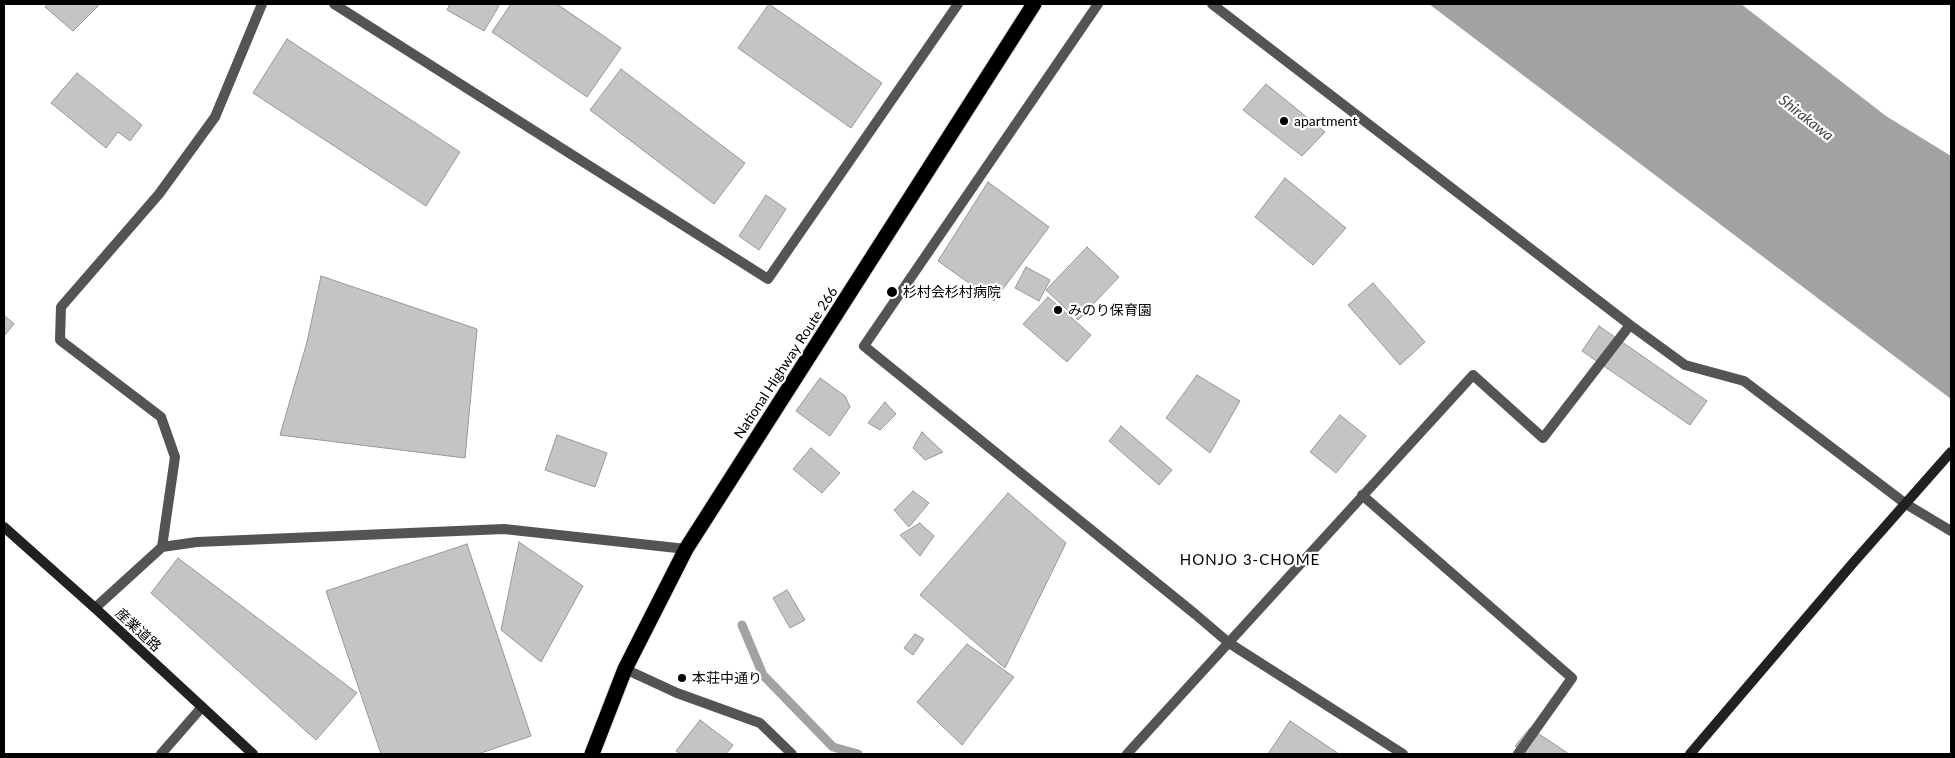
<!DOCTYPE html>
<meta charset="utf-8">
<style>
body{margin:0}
#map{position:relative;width:1955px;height:758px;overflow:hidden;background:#fff;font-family:Lato,sans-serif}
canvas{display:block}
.frame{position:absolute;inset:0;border:5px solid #000;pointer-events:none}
</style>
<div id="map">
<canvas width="1955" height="758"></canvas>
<div class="frame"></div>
</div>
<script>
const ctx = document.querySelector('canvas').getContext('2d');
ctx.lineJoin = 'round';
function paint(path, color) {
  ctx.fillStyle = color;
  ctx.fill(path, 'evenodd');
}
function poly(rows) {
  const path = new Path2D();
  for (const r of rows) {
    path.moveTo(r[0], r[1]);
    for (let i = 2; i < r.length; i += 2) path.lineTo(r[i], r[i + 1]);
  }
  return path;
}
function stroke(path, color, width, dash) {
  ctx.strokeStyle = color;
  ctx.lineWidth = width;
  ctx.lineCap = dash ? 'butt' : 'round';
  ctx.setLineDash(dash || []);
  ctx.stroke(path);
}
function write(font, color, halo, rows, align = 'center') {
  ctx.font = font + ' Lato,"Noto Sans JP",sans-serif';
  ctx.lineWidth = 4.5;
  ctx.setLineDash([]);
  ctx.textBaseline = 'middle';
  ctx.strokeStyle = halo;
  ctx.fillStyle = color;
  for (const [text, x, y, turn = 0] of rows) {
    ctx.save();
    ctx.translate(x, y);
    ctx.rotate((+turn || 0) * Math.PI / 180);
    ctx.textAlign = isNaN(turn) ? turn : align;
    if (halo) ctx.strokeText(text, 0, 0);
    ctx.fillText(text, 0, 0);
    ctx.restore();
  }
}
paint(poly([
 [1429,4,1741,4,1886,116,1951,156,1951,399]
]), '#a2a2a2');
stroke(poly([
 [742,625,763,675,833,747,858,754]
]), '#a2a2a2', 9);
const building = poly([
 [48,4,100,4,73,31,45,7,48,4],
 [450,4,495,4,499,6,484,31,447,10,450,4],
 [511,4,557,4,621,48,587,97,492,32,511,4],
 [769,4,882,83,851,128,738,48,769,4],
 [287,39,460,152,426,206,253,93,287,39],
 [621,69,745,163,714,204,590,110,621,69],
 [77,73,142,125,130,141,118,132,106,148,51,103,77,73],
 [1266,84,1325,132,1302,156,1243,110,1266,84],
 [1285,178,1346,228,1313,265,1255,217,1285,178],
 [988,182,1049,227,994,301,938,261,988,182],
 [766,195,786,209,759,250,739,236,766,195],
 [1087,247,1119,277,1078,320,1046,290,1087,247],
 [1026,267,1050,280,1039,301,1015,288,1026,267],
 [321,276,477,329,465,458,280,435,307,342,321,276],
 [1373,283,1425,342,1400,365,1348,305,1373,283],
 [1048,297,1091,335,1067,362,1023,324,1048,297],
 [4,315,14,324,4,336,4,315],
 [1599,326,1707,401,1690,425,1582,351,1599,326],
 [1197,375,1240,401,1210,453,1166,418,1197,375],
 [820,378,845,396,850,407,830,436,796,411,820,378],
 [885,402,896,414,880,430,868,423,885,402],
 [1340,415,1366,436,1336,473,1310,452,1340,415],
 [1121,426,1172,470,1159,485,1109,441,1121,426],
 [922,432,943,452,925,460,913,448,922,432],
 [557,435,607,453,595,487,545,470,557,435],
 [811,448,840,473,822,493,793,469,811,448],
 [913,491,929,503,909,527,894,510,913,491],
 [1008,493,1066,543,1005,668,920,595,1008,493],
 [920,523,934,536,920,556,900,535,920,523],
 [519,542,583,586,541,662,501,630,519,542],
 [467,544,531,736,478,754,381,754,326,591,467,544],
 [178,558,357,693,316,740,151,593,178,558],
 [787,590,805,620,790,628,773,598,787,590],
 [915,634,924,639,913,655,904,648,915,634],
 [967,644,1014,677,962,745,917,702,967,644],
 [700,720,733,745,726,754,681,754,676,751,700,720],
 [1290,721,1339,754,1268,754,1290,721],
 [1530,728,1569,754,1524,754,1515,746,1530,728]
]);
paint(building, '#c4c4c4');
stroke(building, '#989898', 1);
const highway = poly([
 [592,754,625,669,686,549,1034,4]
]);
stroke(highway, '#dbdbdb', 17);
stroke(poly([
 [334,4,768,279,958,4],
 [1098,4,864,346,1195,614,1229,643,1403,754],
 [1212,4,1630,325,1685,365,1744,381,1906,504,1951,531],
 [1362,495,1572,678,1518,754],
 [162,547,197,542,504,529,686,549],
 [95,608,162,547,175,457,161,417,60,340,61,307,159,194,215,117,262,4],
 [625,669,677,693,760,723,792,754],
 [161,754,202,707],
 [1127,754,1473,375,1543,438,1630,325]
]), '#545454', 10);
stroke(poly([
 [4,527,95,608,253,754],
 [1690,754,1853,563,1951,452]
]), '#212121', 10);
stroke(highway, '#000', 15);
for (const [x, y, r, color] of [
 [1284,121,5,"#000"],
 [892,292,6,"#000"],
 [1058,310,5,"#000"],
 [682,678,5,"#000"]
]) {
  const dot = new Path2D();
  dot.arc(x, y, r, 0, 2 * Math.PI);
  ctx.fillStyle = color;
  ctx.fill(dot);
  stroke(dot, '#fff', 2);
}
write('14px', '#000', '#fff', [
 ["apartment",1294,121],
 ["杉村会杉村病院",903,292],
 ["みのり保育園",1068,310],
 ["本荘中通り",692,678]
], 'left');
write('14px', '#000', '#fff', [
 ["National Highway Route 266",786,363,-57],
 ["産業道路",138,630,43]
]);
write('italic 15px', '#434343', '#fff', [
 ["Shirakawa",1806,118,38]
]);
ctx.letterSpacing = '1px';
write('15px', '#000', '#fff', [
 ["HONJO 3-CHOME",1250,560]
]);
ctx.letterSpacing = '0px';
</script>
